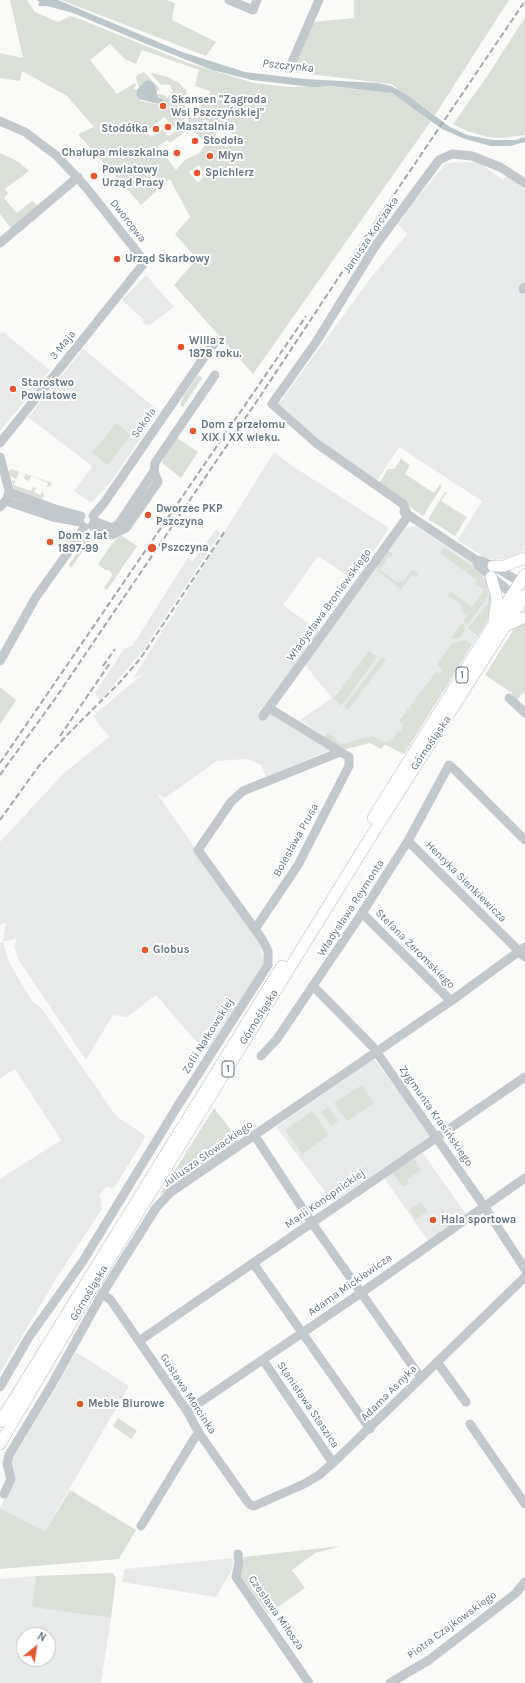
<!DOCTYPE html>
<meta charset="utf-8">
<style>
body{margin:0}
#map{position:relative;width:525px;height:1683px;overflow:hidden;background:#fafaf8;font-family:Karla,sans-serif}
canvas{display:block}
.north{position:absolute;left:16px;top:1627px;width:40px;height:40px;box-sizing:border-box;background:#fff;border:1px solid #c1c8cd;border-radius:50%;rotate:30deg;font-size:11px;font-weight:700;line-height:16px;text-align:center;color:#657683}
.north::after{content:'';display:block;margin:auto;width:14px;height:18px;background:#e4572e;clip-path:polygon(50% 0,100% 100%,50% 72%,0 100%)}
</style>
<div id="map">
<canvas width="525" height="1683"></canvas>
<div class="north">N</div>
</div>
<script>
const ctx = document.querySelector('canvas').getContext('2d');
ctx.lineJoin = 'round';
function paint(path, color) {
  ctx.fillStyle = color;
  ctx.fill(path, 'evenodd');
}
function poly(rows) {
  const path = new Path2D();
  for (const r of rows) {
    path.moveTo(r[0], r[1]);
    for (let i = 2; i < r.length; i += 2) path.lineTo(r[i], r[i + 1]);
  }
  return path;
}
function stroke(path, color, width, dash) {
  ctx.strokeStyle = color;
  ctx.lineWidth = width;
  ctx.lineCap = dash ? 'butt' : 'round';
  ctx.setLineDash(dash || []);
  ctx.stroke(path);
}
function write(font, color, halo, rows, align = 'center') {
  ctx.font = font + ' Karla,sans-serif';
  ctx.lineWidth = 4;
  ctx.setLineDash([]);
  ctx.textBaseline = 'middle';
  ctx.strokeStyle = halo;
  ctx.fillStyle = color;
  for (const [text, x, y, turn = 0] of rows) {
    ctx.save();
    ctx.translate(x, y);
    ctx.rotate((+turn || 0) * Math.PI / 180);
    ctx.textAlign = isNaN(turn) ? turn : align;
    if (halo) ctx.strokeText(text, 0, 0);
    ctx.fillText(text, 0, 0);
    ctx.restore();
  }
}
paint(poly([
 [469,162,480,163,503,180,509,174,525,184,525,550,518,556,505,559,493,560,484,557,458,540,482,501,399,447,375,484,319,440,278,405,370,279,407,234,398,224,405,215,404,214,446,163],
 [146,275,174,307,151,324,146,325,142,322,144,320,122,300],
 [3,332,50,370,0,431,0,334],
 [83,349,159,411,111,482,91,503,74,491,92,466,28,417],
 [274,452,294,467,389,528,354,580,318,556,283,605,319,631,263,709,330,750,266,777,261,765,247,759,217,761,165,798,157,793,260,943,264,963,209,1050,199,1045,156,995,127,1017,113,1015,86,1060,20,962,14,947,17,938,3,942,9,962,24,988,34,1003,42,1009,116,1116,146,1136,114,1188,106,1187,100,1195,102,1209,57,1277,0,1373,0,1179,61,1140,15,1069,0,1078,0,943,3,942,6,922,0,925,0,842,64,773,109,737,93,716,144,673,133,679],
 [416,526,474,565,485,577,491,585,490,617,404,754,372,739,339,747,300,720,332,698,305,665,399,536,406,528],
 [216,529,220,534,144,649,100,701,95,693,124,649,133,645,187,559,193,561],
 [374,1059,432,1135,333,1202,276,1127],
 [423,1153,466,1214,429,1242,384,1178],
 [76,1352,129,1386,45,1531,0,1508,12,1482,10,1464,12,1458,53,1393],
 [234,1558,231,1572,216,1597,122,1582,125,1569],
 [36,1576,33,1607,111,1618,101,1683,0,1683,0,1579],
 [24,1635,48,1635,48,1659,24,1659]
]), '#e8e9e9');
paint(poly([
 [10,0,27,0,35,12,58,22,70,16,77,18,188,63,254,83,290,87,322,86,379,90,391,93,405,101,431,121,253,374,174,285,197,259,175,234,190,217,170,179,141,205,78,134,94,127,67,96,22,71,20,81,0,78,0,53,23,58],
 [110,44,125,59,136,64,142,50,199,70,195,86,210,91,208,101,202,100,198,118,188,118,189,129,194,131,206,144,198,154,185,160,176,170,158,147,167,140,170,143,186,131,184,113,187,97,186,90,179,83,168,77,152,73,152,75,162,86,163,84,170,85,173,91,168,97,161,94,157,95,162,100,167,102,167,106,141,101,136,94,137,90,134,89,136,85,135,83,117,94,90,60],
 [164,117,177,130,168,136,163,129,151,137,147,132],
 [226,126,235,137,226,147,215,134],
 [199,165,205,174,198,183,189,172],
 [61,0,167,0,175,3,172,20,216,42,206,56],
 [354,0,509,0,435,115,391,84,293,72,313,22,354,18],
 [525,17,525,135,503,138,488,137,467,131,453,124,488,75],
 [144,72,159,88,159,90,156,92,155,85,144,82,139,88,136,79,137,75],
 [0,153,19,162,29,171,5,189,8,193,4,198,17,213,32,201,38,206,11,228,0,214],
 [198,375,202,378,183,407,180,405,183,397],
 [116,423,131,435,108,465,92,453],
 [177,438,198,452,181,478,162,463,164,458],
 [401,459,410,465,405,474,434,493,440,484,442,486,423,516,378,485,388,469,394,469],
 [11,469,49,482,52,484,48,487,47,487,48,483,31,476,29,481,24,479,25,474,19,472,16,479,10,476,9,471],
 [12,480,15,481,14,485,31,491,33,487,36,488,34,492,40,495,43,491,44,496,42,499,14,489],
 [445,492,447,492,441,501,467,517,455,536,428,519],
 [87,535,91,539,71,568,69,564,77,553,75,551],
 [120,536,122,536,137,546,107,590,104,588,112,576,111,572,108,570,105,570,98,564,114,541],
 [444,547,475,568,486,581,488,592,487,598,467,625,463,622,467,616,460,610,463,606,448,596,451,592,472,607,484,590,475,584,477,580,440,553],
 [388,551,393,554,391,557,389,556,379,570,398,583,400,580,403,582,413,569,418,574,416,577,412,575,401,589,378,571,377,565],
 [490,585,494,594,490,617,478,636,468,628,488,603],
 [525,621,525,694,523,693,516,701,512,696,512,693,485,675,514,629,519,624],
 [462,623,465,626,465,630,462,636,457,639,451,638],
 [465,640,472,645,404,754,385,744,381,749,370,743,346,749,340,748,325,740,325,736,327,733,341,744,372,736,385,742,392,740,398,731,400,732,402,730,401,729,403,725,399,721,436,672,440,674,443,670,437,665,452,643],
 [369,651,377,657,341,706,333,698,336,696],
 [382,657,386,659,348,710,344,707],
 [0,687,16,700,0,725],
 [362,1085,374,1103,347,1121,334,1103],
 [329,1107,338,1121,331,1126,321,1112],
 [214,1108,240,1142,159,1196],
 [312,1111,329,1135,302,1154,285,1130],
 [414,1159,421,1170,408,1179,408,1184,403,1187,393,1173],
 [421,1202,428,1211,416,1219,409,1210],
 [118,1418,137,1431,131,1439,113,1426],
 [70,1490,136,1530,119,1559,0,1569,0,1508,45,1531],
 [341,1546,315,1553,292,1570,305,1588,268,1614,241,1576,244,1557],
 [113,1573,116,1578,111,1618,32,1607,36,1576]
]), '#dadfd7');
paint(poly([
 [37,0,58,0,182,52,245,72,304,79,378,83,391,86,406,94,450,127,467,135,493,140,515,140,525,137,525,142,510,146,491,146,465,139,442,129,392,93,331,86,312,87,252,80,212,70,144,43,73,13,47,6,39,6,38,4,40,3],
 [149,80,155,85,158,97,167,102,167,106,139,99,136,94,137,90,144,82]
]), '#bbc7cb');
const major = poly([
 [493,566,504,566,525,558],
 [491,577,497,598,494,619],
 [506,626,525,617],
 [373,818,525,574],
 [0,1422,282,966],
 [0,1444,89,1293,378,825,525,595]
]);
stroke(major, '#b5babe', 12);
stroke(poly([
 [229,0,253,10,257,0],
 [289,69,319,0],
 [0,121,25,132,57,156,85,186,145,262,0,443],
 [0,243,78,177],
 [523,289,525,287],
 [0,457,9,490,7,499,0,507],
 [9,492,55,509,81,516],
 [6,501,53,517,80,522],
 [404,512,476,560,482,561,493,566,520,582],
 [93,516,104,503,207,353,214,344],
 [408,516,403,504,316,443,272,404,316,342,376,245,439,160,452,154,472,156,500,167,525,183],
 [94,521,112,528,118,525,154,471,155,463,215,375],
 [92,526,112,535,126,528,158,482,154,471],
 [476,560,478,565,512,594],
 [0,661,36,597,79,537,84,527],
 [509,698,525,713],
 [263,716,408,516],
 [408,841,525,957],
 [362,913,451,1001],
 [255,929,298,865,349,766,349,757,269,708],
 [314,987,373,1047,484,1206,525,1269],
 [261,1056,277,1039,362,913,408,841,449,765,454,769,525,840],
 [255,1136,312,1223,421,1378],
 [253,1263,370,1429],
 [102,1294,110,1299,187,1411,199,1433,249,1504,254,1506,304,1484,319,1475,333,1463,525,1277],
 [139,1341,525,1077],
 [263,1360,333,1463],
 [437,1362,466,1402],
 [0,1387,29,1337,83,1261,177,1107,268,965,268,951,262,939,198,850,231,802,243,791,340,752],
 [187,1411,361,1293,525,1178],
 [470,1424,525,1504],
 [4,1494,11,1479,7,1464,9,1455,51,1386,102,1294,156,1208,171,1192,451,1001,525,947],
 [141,1526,194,1439,199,1433],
 [238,1554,239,1562,236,1577,309,1683],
 [390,1683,429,1660,515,1594,525,1582]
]), '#c3c8cc', 9);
stroke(major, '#fff', 11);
stroke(poly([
 [103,666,115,649],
 [60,736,110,663],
 [0,763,306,316],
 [0,775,57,696,257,401,368,233,525,1],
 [0,820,38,767,67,735,120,682,140,659,225,531]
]), '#a2aab0', 2, [6, 3]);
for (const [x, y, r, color] of [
 [163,106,4,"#e4572e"],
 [168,127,4,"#e4572e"],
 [156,129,4,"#e4572e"],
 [195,141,4,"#e4572e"],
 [177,153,4,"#e4572e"],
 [210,156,4,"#e4572e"],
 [197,173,4,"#e4572e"],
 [94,176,4,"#e4572e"],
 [117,259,4,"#e4572e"],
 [181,347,4,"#e4572e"],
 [13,389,4,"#e4572e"],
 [193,431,4,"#e4572e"],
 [148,515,4,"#e4572e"],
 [50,542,4,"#e4572e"],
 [152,548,5,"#e4572e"],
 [145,950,4,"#e4572e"],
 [433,1220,4,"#e4572e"],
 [80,1404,4,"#e4572e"]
]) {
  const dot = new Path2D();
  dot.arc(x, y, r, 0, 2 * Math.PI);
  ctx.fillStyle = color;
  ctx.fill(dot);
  stroke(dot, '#fff', 1.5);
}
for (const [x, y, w] of [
 [462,675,12],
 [228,1069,12]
]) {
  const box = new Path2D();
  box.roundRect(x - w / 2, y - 8, w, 16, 3);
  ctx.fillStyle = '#fff';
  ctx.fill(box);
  stroke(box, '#657683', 1);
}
write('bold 10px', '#657683', null, [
 ["1",462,675],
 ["1",228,1069]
]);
write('bold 11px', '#657683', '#fff', [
 ["Skansen \"Zagroda",171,100],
 ["Wsi Pszczyńskiej\"",171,113],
 ["Masztalnia",176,127],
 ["Stodółka",148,129,"right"],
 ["Stodoła",203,141],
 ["Chałupa mieszkalna",169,153,"right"],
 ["Młyn",218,156],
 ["Powiatowy",102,170],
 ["Urząd Pracy",102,183],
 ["Spichlerz",205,173],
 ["Urząd Skarbowy",125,259],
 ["Willa z",189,341],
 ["1878 roku.",189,354],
 ["Starostwo",21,383],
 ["Powiatowe",21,396],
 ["Dom z przełomu",201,425],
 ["XIX i XX wieku.",201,438],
 ["Dworzec PKP",156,509],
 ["Pszczyna",156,522],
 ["Dom z lat",58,536],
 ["1897-99",58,549],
 ["Pszczyna",161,548],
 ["Globus",153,950],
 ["Hala sportowa",441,1220],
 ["Meble Biurowe",88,1404]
], 'left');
write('11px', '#657683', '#fff', [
 ["Dworcowa",128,221,52],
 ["Janusza Korczaka",371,235,-56],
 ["3 Maja",63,345,-51],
 ["Sokoła",144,423,-55],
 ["Władysława Broniewskiego",329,605,-54],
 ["Górnośląska",431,743,-56],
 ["Bolesława Prusa",296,840,-61],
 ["Henryka Sienkiewicza",466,882,45],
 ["Władysława Reymonta",351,908,-57],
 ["Stefana Żeromskiego",415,949,45],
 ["Górnośląska",259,1017,-58],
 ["Zofii Nałkowskiej",208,1036,-58],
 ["Zygmunta Krasińskiego",436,1116,55],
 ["Juliusza Słowackiego",208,1154,-35],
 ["Marii Konopnickiej",325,1199,-35],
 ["Adama Mickiewicza",350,1285,-35],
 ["Górnośląska",89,1293,-59],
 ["Adama Asnyka",389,1393,-45],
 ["Gustawa Morcinka",188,1394,57],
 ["Stanisława Staszica",308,1405,56],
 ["Czesława Miłosza",276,1613,55],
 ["Piotra Czajkowskiego",452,1625,-36]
]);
write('italic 12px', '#60757c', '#fff', [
 ["Pszczynka",288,66,6]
]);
</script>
